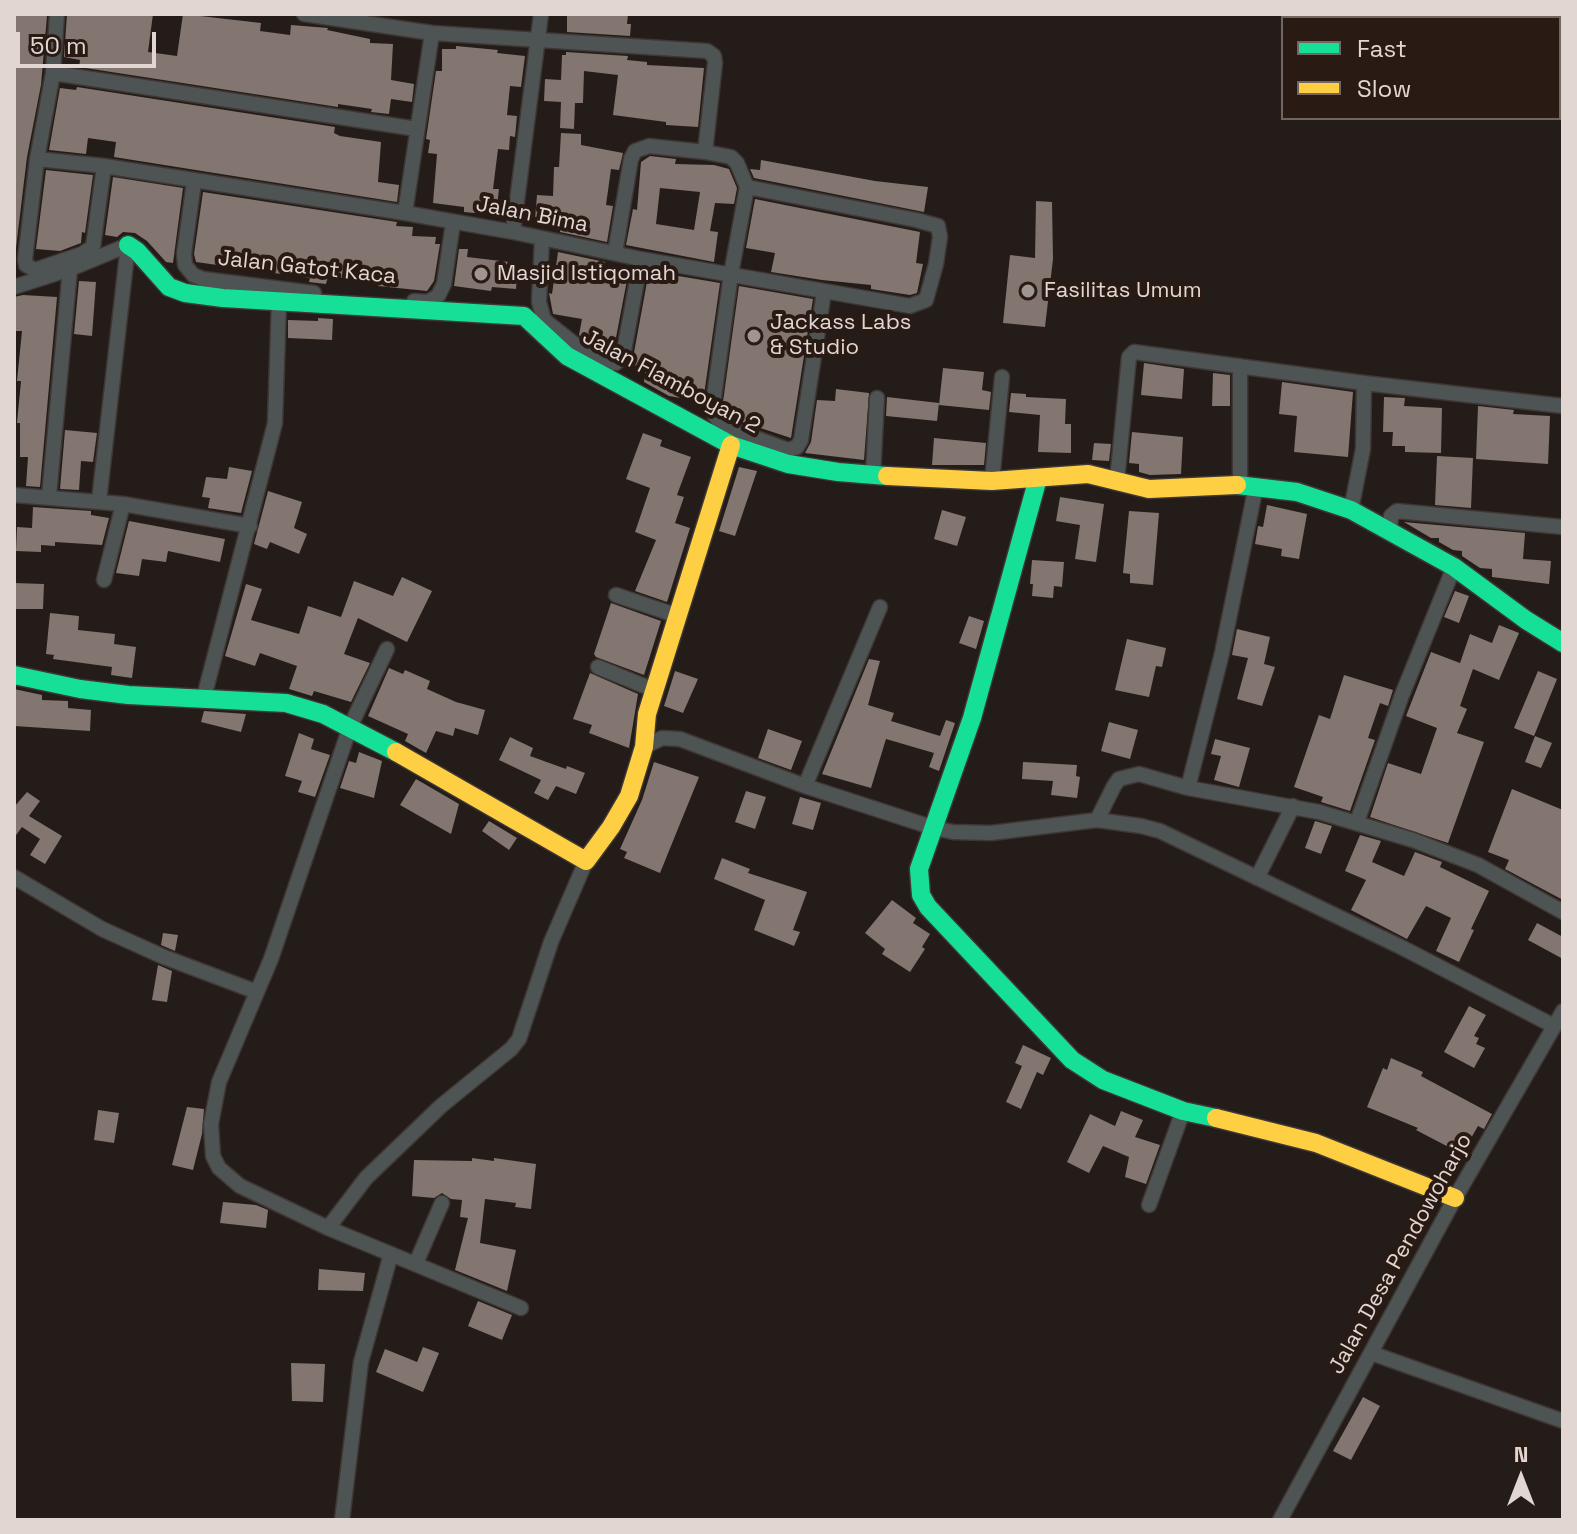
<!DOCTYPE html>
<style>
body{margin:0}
#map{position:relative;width:1577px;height:1534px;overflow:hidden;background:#241c19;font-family:"Space Grotesk",sans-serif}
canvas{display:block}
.frame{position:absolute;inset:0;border:16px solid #e1d6d2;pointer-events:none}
.legend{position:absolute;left:1281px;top:16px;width:280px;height:104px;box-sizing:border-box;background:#291a14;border:2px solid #736560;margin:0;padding:10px 14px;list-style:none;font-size:24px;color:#e1d6d2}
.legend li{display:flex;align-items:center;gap:16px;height:40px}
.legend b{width:40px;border:2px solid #736560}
.north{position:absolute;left:1481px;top:1438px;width:80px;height:80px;-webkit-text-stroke:6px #291a14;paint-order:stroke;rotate:0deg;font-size:22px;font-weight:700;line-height:32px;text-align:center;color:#e1d6d2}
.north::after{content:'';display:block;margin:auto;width:28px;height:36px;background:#e1d6d2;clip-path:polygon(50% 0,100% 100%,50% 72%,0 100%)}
.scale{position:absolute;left:16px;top:32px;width:140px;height:36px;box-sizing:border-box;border:4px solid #e1d6d2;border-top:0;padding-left:10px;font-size:24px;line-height:28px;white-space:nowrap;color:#e1d6d2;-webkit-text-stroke:6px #291a14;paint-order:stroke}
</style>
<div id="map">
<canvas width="1577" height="1534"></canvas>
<div class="frame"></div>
<ul class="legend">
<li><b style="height:10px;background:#16e098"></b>Fast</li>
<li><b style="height:10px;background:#ffcf43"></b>Slow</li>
</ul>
<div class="north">N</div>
<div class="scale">50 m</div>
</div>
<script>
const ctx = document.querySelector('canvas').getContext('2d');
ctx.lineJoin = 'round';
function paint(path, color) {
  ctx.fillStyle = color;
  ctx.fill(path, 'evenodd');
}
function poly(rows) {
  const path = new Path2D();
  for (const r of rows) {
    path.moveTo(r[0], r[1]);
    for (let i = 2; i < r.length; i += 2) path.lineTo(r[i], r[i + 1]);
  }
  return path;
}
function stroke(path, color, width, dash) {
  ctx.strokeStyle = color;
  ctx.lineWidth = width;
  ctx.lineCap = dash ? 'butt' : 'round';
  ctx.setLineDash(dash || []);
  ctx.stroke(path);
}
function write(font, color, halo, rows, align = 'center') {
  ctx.font = font + ' "Space Grotesk",sans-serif';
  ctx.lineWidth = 8;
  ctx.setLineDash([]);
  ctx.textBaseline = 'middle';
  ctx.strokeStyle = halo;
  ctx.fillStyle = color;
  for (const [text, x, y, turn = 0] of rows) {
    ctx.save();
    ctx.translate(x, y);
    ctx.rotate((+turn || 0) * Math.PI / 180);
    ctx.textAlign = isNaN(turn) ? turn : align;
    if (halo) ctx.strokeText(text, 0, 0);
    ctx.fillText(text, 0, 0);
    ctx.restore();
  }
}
paint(poly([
 [14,14,47,16,41,85,27,157,16,248,14,248],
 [67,14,153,14,148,52,177,56,183,14,261,23,260,31,290,35,291,25,328,28,327,30,370,39,370,43,393,44,391,80,414,84,412,102,391,99,389,114,371,112,372,109,338,104,338,107,79,67,80,60,64,57],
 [567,14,628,14,627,24,631,24,630,36,567,32],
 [456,46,498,50,497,53,525,56,521,87,510,86,507,115,517,116,515,137,510,136,509,150,498,149,493,189,499,189,496,215,464,212,464,207,433,203,437,154,428,153,430,140,426,139,436,71,442,71,442,49,456,49],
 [566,52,628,56,627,60,647,62,647,65,704,68,698,127,666,125,666,122,613,115,618,75,584,71,583,103,575,103,574,129,560,128,561,102,544,101,545,79,561,80,562,55,566,55],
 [77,87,335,127,334,133,340,136,381,142,378,182,399,185,397,202,114,157,116,142,88,138,86,154,49,150,60,88,76,90],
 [561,133,581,134,581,145,623,153,619,170,611,169,606,205,613,206,607,242,560,232,561,221,535,219,537,195,553,196,554,167,559,167],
 [650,156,676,159,675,164,714,165,729,169,737,188,734,204,715,203,710,231,718,232,714,262,626,245,633,209,637,210,641,162],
 [660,188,700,192,694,230,656,224],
 [761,160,875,181,928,187,924,212,754,178,750,169,760,170],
 [46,170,93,175,85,233,82,232,81,243,60,251,36,249],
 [113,177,183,188,173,263,166,262,147,241,135,233,123,232,117,237,105,235],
 [203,192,397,222,396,226,413,227,412,236,436,237,435,244,440,244,434,281,427,291,378,286,378,283,328,276,326,284,309,282,310,278,196,262,194,254],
 [755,199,920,232,916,263,923,264,917,293,910,295,871,289,871,285,822,280,771,272,775,253,746,248],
 [1036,201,1052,202,1053,259,1045,327,1003,323,1010,255,1035,258],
 [459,249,468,249,467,257,518,263,516,289,492,287,491,291,454,286],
 [558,252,605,262,603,269,628,275,614,348,591,345,579,335,582,319,553,314,549,293,552,294],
 [649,271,720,283,703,402,669,396,644,382,646,368,629,364,633,358],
 [79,281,96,282,92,336,74,334],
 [739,286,813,299,791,438,742,422,742,418,727,415,722,409],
 [23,295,57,297,40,487,26,486,28,457,20,457,20,423,17,423,21,381,17,381,22,331,14,331,14,297],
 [318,318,333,319,332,340,288,338,288,320,318,321],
 [1144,363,1184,369,1182,399,1141,395],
 [943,368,984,372,982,390,991,392,989,410,939,405],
 [1213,373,1230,375,1230,406,1212,406],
 [1282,382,1353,392,1348,457,1294,452,1297,416,1279,414],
 [836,389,869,393,864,460,805,453,811,442,817,400,835,401],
 [1011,393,1026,394,1026,397,1066,399,1065,424,1071,424,1071,453,1038,452,1040,415,1009,412],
 [887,397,939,403,937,421,886,416],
 [1384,397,1405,398,1404,406,1442,408,1441,453,1405,452,1405,446,1392,446,1393,432,1383,432],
 [1478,406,1514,410,1513,414,1550,416,1548,464,1476,459],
 [65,430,97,433,93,462,81,461,79,490,60,489],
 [1132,432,1183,437,1181,474,1150,475,1139,472,1139,464,1129,463],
 [643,433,662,440,660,446,691,457,677,495,684,497,675,523,690,528,667,602,635,591,656,540,635,532,650,488,626,479],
 [934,438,986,443,984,465,932,465],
 [1094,443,1111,444,1109,461,1092,460],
 [1437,456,1473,458,1471,508,1435,505],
 [229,467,252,471,241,513,208,508,210,498,202,497,206,477,227,479],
 [739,467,757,471,735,536,719,531],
 [268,491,302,502,294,528,307,534,299,554,270,542,267,549,254,544],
 [1060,497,1104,504,1096,562,1075,559,1080,525,1056,521],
 [1267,505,1307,514,1299,559,1281,556,1282,549,1255,544,1258,526,1263,527],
 [33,507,91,511,91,515,109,518,102,545,55,542,55,546,41,545,41,552,16,551,17,527,32,528],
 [942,510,966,517,957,546,934,539],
 [1129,511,1159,513,1153,585,1130,583,1130,574,1123,573],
 [129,521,225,539,220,562,168,551,166,562,142,559,139,576,116,573],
 [1404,522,1525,533,1523,559,1551,561,1549,584,1492,577,1492,569,1480,568,1462,556,1462,551,1453,550,1439,542,1439,538,1431,538],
 [1032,560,1064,562,1062,587,1054,586,1053,598,1032,596,1033,584,1030,584],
 [402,577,432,591,407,642,358,618,344,654,370,663,351,702,314,691,312,696,289,689,297,666,260,653,255,666,225,656,246,584,262,589,251,620,299,634,308,606,341,617,354,581,393,596],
 [14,583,44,584,43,609,14,609],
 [1455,591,1469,596,1459,623,1444,617],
 [611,603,661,621,644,675,596,657,594,654],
 [50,613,79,616,78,630,115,634,114,644,136,647,132,678,111,675,112,667,53,659,54,655,46,654],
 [969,616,984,621,976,649,959,643],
 [1499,625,1519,633,1499,680,1473,669,1460,706,1467,709,1457,733,1484,742,1448,843,1370,817,1388,763,1421,774,1437,728,1406,716,1431,652,1460,663,1470,634,1492,643],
 [1237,629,1270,637,1264,664,1275,667,1262,706,1237,699,1248,658,1232,655],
 [1127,639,1166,648,1162,667,1156,666,1149,697,1115,690],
 [869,659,880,661,868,705,894,713,891,721,940,736,946,720,955,723,939,771,929,767,934,753,886,739,871,788,822,774],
 [389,668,403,674,405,670,430,681,427,689,456,702,485,710,478,735,455,728,453,736,436,731,426,753,405,741,408,734,368,716],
 [675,671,698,679,683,713,664,706],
 [1538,671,1557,679,1534,736,1514,728],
 [590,673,638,694,629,748,589,733,592,725,573,719],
 [1344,675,1393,690,1388,706,1380,703,1368,738,1375,740,1350,811,1321,802,1323,797,1294,787,1319,715,1330,719],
 [14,689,42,695,42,700,68,701,68,708,91,710,90,731,14,726],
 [204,711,246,714,241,732,201,722],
 [1109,722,1138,730,1130,759,1101,751],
 [768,729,802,741,791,770,758,758],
 [299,733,314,739,311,749,330,755,315,797,298,792,302,781,285,776],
 [1535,736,1552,743,1541,768,1525,762],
 [510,737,533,748,530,756,566,769,567,766,585,773,576,794,556,786,548,800,534,793,541,780,499,760],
 [1215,739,1250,748,1239,787,1214,780,1221,756,1211,754],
 [359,752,382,761,374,798,340,788,349,761,356,763],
 [654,762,699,777,660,873,624,858,627,852,620,849,642,800],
 [1023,762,1077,765,1076,776,1080,777,1077,798,1051,795,1053,781,1022,779],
 [416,779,459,804,451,834,400,805],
 [1512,789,1563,810,1563,900,1505,869,1509,860,1488,852],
 [746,791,766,797,755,829,735,822],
 [27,792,40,801,29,816,62,836,45,864,30,855,40,839,22,827,14,838,14,807],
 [800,797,821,803,813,830,792,824],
 [489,821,517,838,509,850,482,831],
 [1315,821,1332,826,1321,854,1305,848],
 [1360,835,1381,841,1372,862,1404,876,1415,852,1442,862,1440,867,1489,891,1471,929,1474,930,1459,962,1436,951,1451,918,1426,906,1407,939,1351,910,1366,880,1345,871],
 [722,858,750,869,748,873,807,892,793,930,800,932,794,946,754,930,765,900,714,879],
 [892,900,916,918,913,923,930,934,922,947,925,949,910,972,882,954,885,949,865,933],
 [1537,923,1563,937,1563,959,1528,940],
 [163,933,178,935,175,951,161,945],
 [158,965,172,971,167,1002,152,1000],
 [1469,1006,1486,1015,1474,1036,1479,1038,1476,1044,1485,1048,1474,1068,1444,1052],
 [1023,1045,1051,1058,1043,1075,1037,1072,1021,1109,1006,1102,1022,1066,1015,1063],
 [1391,1058,1423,1072,1421,1076,1492,1114,1484,1129,1478,1126,1462,1154,1416,1130,1418,1128,1367,1107,1383,1068,1387,1070],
 [187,1107,204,1109,202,1134,193,1170,172,1165],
 [98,1110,119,1113,114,1143,94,1140],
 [1121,1111,1143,1120,1135,1137,1160,1145,1146,1184,1125,1177,1129,1157,1103,1146,1089,1173,1067,1162,1090,1114,1115,1126],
 [472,1158,494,1161,494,1158,536,1164,531,1209,515,1207,516,1203,485,1199,480,1243,516,1250,507,1291,455,1270,468,1218,460,1217,462,1200,451,1199,442,1193,434,1198,412,1196,414,1160,472,1161],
 [223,1202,256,1205,268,1210,266,1228,220,1223],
 [319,1269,365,1273,363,1291,318,1290],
 [478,1301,512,1315,502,1340,468,1326],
 [423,1347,439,1353,423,1392,376,1372,385,1349,417,1362],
 [291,1363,325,1364,323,1402,292,1401],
 [1363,1397,1380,1406,1351,1460,1333,1451]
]), '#83756f');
const street = poly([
 [57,14,53,73,37,159,104,166,405,213,513,232,641,259,910,306,926,300,936,264,940,237,938,226,916,220,747,187],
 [304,14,432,33,707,51,714,56,715,63,705,152],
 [53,73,417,129],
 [37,159,25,259,26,265,35,270,82,254,93,247,104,166],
 [194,182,184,254,185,265,193,275,203,279,314,293],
 [405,213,432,33],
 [513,232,541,14],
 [542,239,539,302,544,320,587,354,605,364,616,363,623,356,641,259],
 [615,253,631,159,635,151,649,146,705,152,731,157,737,163,747,187,731,274,712,411,721,425,788,450,797,447,801,440,824,292],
 [14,287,70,269,128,245,99,501],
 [414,301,428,302,438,296,444,284,453,223],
 [1240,366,1240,485],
 [873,475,877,398],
 [992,481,1002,377],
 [1117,481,1129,357,1134,352,1364,383],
 [14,495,123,504,250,526],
 [49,496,70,269],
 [1351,510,1363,449,1364,383,1563,406],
 [1390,530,1391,516,1397,511,1563,527],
 [104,580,123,504],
 [616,595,678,616],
 [387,649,350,727,271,959,219,1082,211,1124,213,1156,219,1168,240,1186,328,1228,521,1308],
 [598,667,654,690],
 [204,697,275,423,279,301],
 [644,747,662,738,680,739,805,786,934,828,953,832,991,833,1097,820,1141,826,1160,831,1399,946,1554,1026],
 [805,786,880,607],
 [1188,788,1222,653,1256,486],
 [1097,820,1114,786,1119,779,1139,774,1188,788,1319,812,1413,840,1478,865,1563,912],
 [1357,822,1402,695,1454,567],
 [14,877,102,929,164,957,257,992],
 [1257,878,1293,806],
 [1149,1205,1183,1111],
 [328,1228,366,1178,441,1106,511,1049,519,1039,551,942,586,861],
 [416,1263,442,1203],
 [1371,1353,1563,1421],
 [342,1520,361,1362,391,1254],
 [1280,1520,1455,1198,1563,1011]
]);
const fast = poly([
 [128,245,137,251,169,287,185,293,223,298,524,316,567,356,731,445,788,464,838,472,887,476],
 [1038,478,972,718,919,869,921,895,928,907,1072,1060,1103,1080,1183,1111,1216,1118],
 [1237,485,1297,492,1351,510,1454,567,1526,620,1563,643],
 [14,675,80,689,128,695,286,703,323,714,396,752]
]);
const slow = poly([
 [887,476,992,481,1088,474,1149,489,1237,485],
 [396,752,586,861,611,827,629,796,644,747,647,714,731,445],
 [1216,1118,1316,1143,1455,1198]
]);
stroke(street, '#3e3734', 17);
stroke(fast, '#3e3734', 21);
stroke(slow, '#3e3734', 21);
stroke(street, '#4e5454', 14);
stroke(fast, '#16e098', 18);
stroke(slow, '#ffcf43', 18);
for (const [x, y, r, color] of [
 [481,274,8,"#9f9591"],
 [1028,291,8,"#9f9591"],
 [754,336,8,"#9f9591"]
]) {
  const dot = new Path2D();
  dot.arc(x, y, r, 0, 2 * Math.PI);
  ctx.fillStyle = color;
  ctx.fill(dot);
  stroke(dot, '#291a14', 3);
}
write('22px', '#e1d6d2', '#291a14', [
 ["Jalan Bima",532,215,11],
 ["Jalan Gatot Kaca",307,268,6],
 ["Jalan Flamboyan 2",671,382,28],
 ["Jalan Desa Pendowoharjo",1401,1254,-61]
]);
write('22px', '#e1d6d2', '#291a14', [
 ["Masjid Istiqomah",497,274],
 ["Fasilitas Umum",1044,291],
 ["Jackass Labs",770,323],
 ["& Studio",770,348]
], 'left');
</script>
